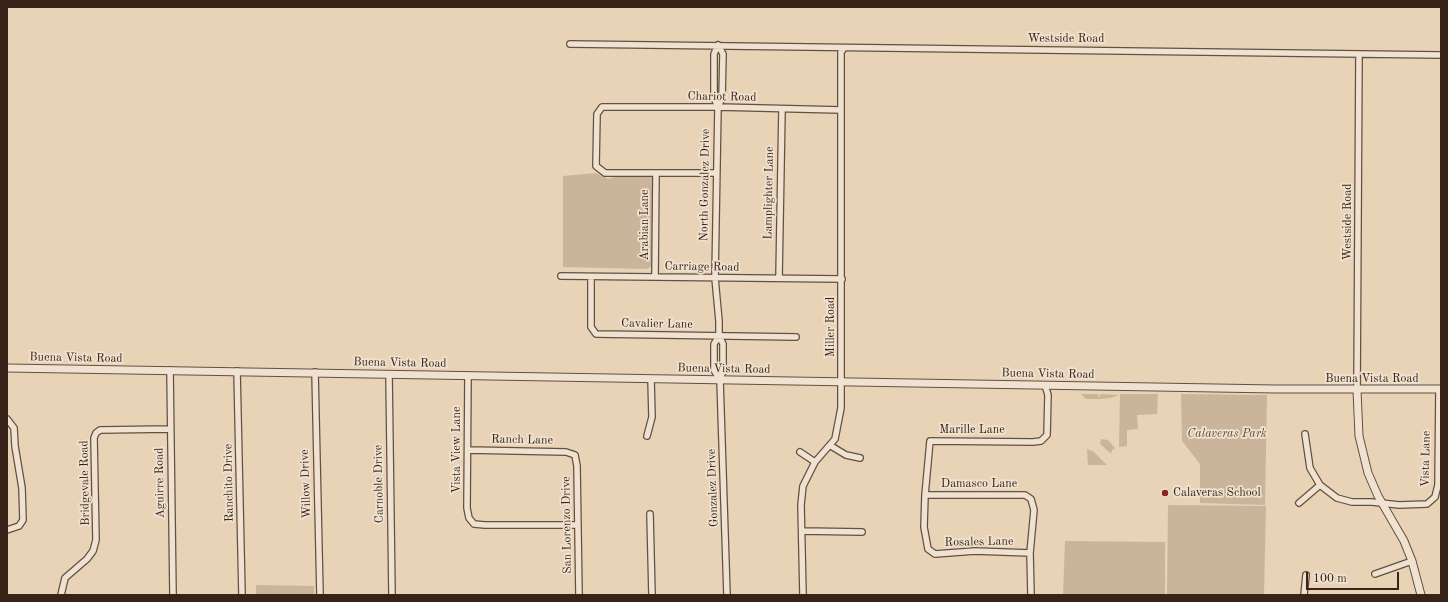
<!DOCTYPE html>
<style>
body{margin:0}
#map{position:relative;width:1448px;height:602px;overflow:hidden;background:#e8d3b6;font-family:"Old Standard TT",serif}
canvas{display:block}
.frame{position:absolute;inset:0;border:8px solid #392318;pointer-events:none}
.scale{position:absolute;left:1306px;top:572px;width:93px;height:18px;box-sizing:border-box;border:2px solid #392318;border-top:0;padding-left:5px;font-size:12px;line-height:14px;white-space:nowrap;color:#392318;-webkit-text-stroke:3px #f0e2d0;paint-order:stroke}
</style>
<div id="map">
<canvas width="1448" height="602"></canvas>
<div class="frame"></div>
<div class="scale">100 m</div>
</div>
<script>
const ctx = document.querySelector('canvas').getContext('2d');
ctx.lineJoin = 'round';
function paint(path, color) {
  ctx.fillStyle = color;
  ctx.fill(path, 'evenodd');
}
function poly(rows) {
  const path = new Path2D();
  for (const r of rows) {
    path.moveTo(r[0], r[1]);
    for (let i = 2; i < r.length; i += 2) path.lineTo(r[i], r[i + 1]);
  }
  return path;
}
function stroke(path, color, width, dash) {
  ctx.strokeStyle = color;
  ctx.lineWidth = width;
  ctx.lineCap = dash ? 'butt' : 'round';
  ctx.setLineDash(dash || []);
  ctx.stroke(path);
}
function write(font, color, halo, rows, align = 'center') {
  ctx.font = font + ' "Old Standard TT",serif';
  ctx.lineWidth = 3.5;
  ctx.setLineDash([]);
  ctx.textBaseline = 'middle';
  ctx.strokeStyle = halo;
  ctx.fillStyle = color;
  for (const [text, x, y, turn = 0] of rows) {
    ctx.save();
    ctx.translate(x, y);
    ctx.rotate((+turn || 0) * Math.PI / 180);
    ctx.textAlign = isNaN(turn) ? turn : align;
    if (halo) ctx.strokeText(text, 0, 0);
    ctx.fillText(text, 0, 0);
    ctx.restore();
  }
}
paint(poly([
 [596,173,608,179,622,175,653,174,654,260,652,265,649,268,646,269,563,267,563,176],
 [1081,394,1098,394,1100,398,1100,394,1119,395,1110,398,1100,399,1086,399],
 [1120,394,1158,394,1157,414,1137,415,1138,429,1127,430,1127,446,1119,447],
 [1181,394,1267,395,1265,505,1200,503,1200,464,1182,441],
 [1101,439,1108,440,1115,448,1112,450,1111,454,1100,444],
 [1087,449,1093,451,1107,465,1088,465],
 [1168,505,1266,506,1264,595,1167,595],
 [1065,541,1165,542,1165,595,1063,595],
 [256,585,314,586,314,595,256,595]
]), '#cab59b');
const minor = poly([
 [570,44,1441,55],
 [718,45,723,54,722,98,718,107,714,98,714,54,718,45],
 [718,107,715,278,719,321,719,336],
 [716,173,605,173,596,166,597,114,602,107,718,107,841,110],
 [561,276,842,279],
 [655,277,656,173],
 [591,278,591,327,596,334,796,337],
 [779,278,782,109],
 [170,370,173,595],
 [237,371,242,595],
 [315,372,320,595],
 [389,374,392,595],
 [468,375,467,508,469,518,474,524,485,525,578,525],
 [720,380,714,370,714,344,719,336,723,344,723,371,720,380,727,595],
 [1357,390,1359,54],
 [7,419,14,428,15,446,22,488,23,520,19,526,7,530],
 [1305,434,1310,468,1320,485,1337,498,1352,502,1372,502,1399,505,1427,504,1435,497,1438,485,1439,389],
 [647,436,652,417,651,379],
 [831,446,846,455,860,458],
 [468,450,566,452,575,455,577,466,579,595],
 [800,452,815,462],
 [925,495,1025,495,1031,499,1034,510,1030,553,1031,595],
 [1299,503,1320,485],
 [650,514,652,595],
 [802,531,862,532],
 [1030,553,975,551,935,554,928,549,924,527,925,495,930,441,1033,442,1041,441,1047,435,1048,395,1045,385],
 [1375,574,1412,561],
 [61,595,65,578,87,559,93,551,96,540,94,438,96,433,100,430,170,429],
 [803,595,801,505,803,486,815,462,835,439,841,408,841,52,844,48],
 [1304,595,1306,575]
]);
const tertiary = poly([
 [7,368,1276,389,1441,389],
 [1357,390,1359,436,1368,473,1378,496,1404,541,1412,561,1421,595]
]);
stroke(minor, '#654f40', 8);
stroke(tertiary, '#654f40', 9);
stroke(minor, '#f0e2d0', 5.5);
stroke(tertiary, '#f0e2d0', 7);
for (const [x, y, r, color] of [
 [1165,493,4,"#8f2418"]
]) {
  const dot = new Path2D();
  dot.arc(x, y, r, 0, 2 * Math.PI);
  ctx.fillStyle = color;
  ctx.fill(dot);
  stroke(dot, '#f0e2d0', 1.5);
}
write('12px', '#392318', '#f0e2d0', [
 ["Westside Road",1066,39],
 ["Chariot Road",722,97,1],
 ["North Gonzalez Drive",705,185,-89],
 ["Lamplighter Lane",769,193,-89],
 ["Westside Road",1348,222,-90],
 ["Arabian Lane",645,225,-90],
 ["Carriage Road",702,267,1],
 ["Cavalier Lane",657,324,1],
 ["Miller Road",831,327,-90],
 ["Buena Vista Road",76,358,1],
 ["Buena Vista Road",400,363,1],
 ["Buena Vista Road",724,369,1],
 ["Buena Vista Road",1048,374,1],
 ["Buena Vista Road",1372,379],
 ["Marille Lane",972,430],
 ["Ranch Lane",522,440,1],
 ["Vista View Lane",457,450,-90],
 ["Vista Lane",1426,459,-89],
 ["Bridgevale Road",85,483,-91],
 ["Aguirre Road",160,483,-91],
 ["Ranchito Drive",229,483,-91],
 ["Willow Drive",306,484,-92],
 ["Carnoble Drive",379,484,-91],
 ["Damasco Lane",979,484],
 ["Gonzalez Drive",713,488,-92],
 ["San Lorenzo Drive",567,525,-91],
 ["Rosales Lane",979,542,-1]
]);
write('italic 12px', '#5d4839', '#f0e2d0', [
 ["Calaveras Park",1227,434]
]);
write('12px', '#392318', '#f0e2d0', [
 ["Calaveras School",1173,493]
], 'left');
</script>
